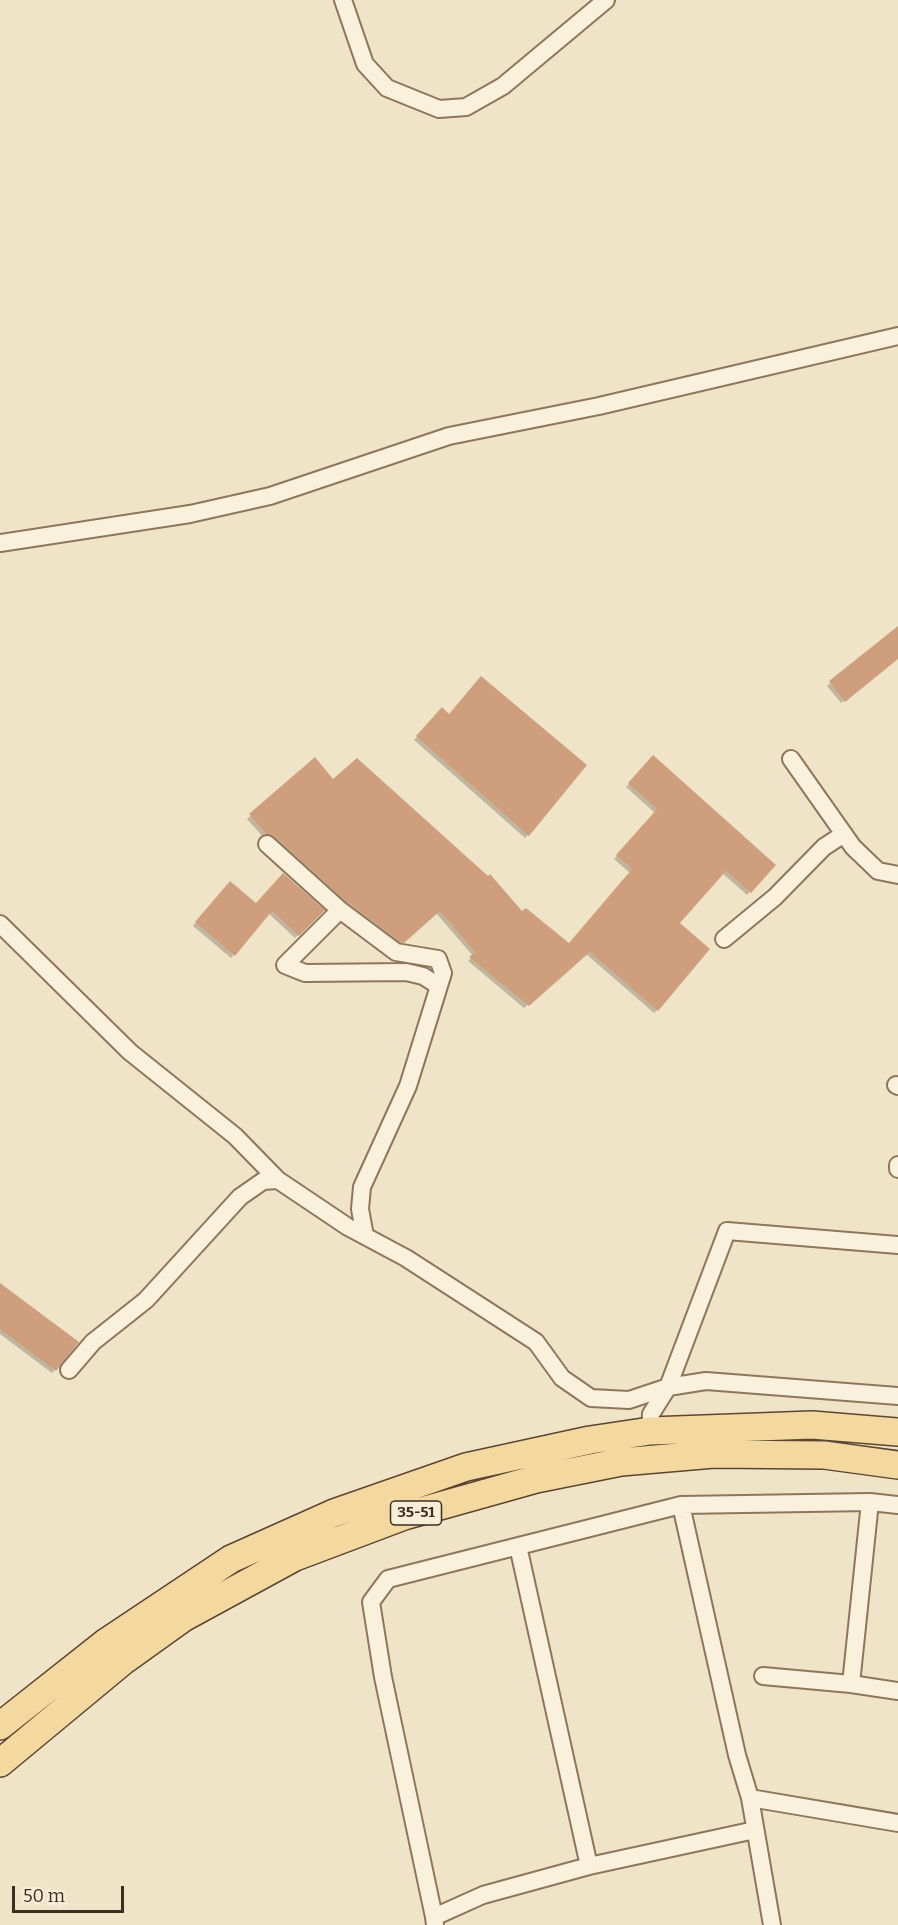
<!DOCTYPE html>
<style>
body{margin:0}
#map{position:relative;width:898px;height:1925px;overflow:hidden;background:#f0e4c8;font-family:Bitter,serif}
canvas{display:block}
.scale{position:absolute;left:12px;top:1886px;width:112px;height:27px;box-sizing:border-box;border:3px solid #3d2e20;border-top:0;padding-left:8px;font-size:18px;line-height:21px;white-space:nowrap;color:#3d2e20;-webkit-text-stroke:4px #f7eed8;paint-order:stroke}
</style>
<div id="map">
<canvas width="898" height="1925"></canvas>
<div class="scale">50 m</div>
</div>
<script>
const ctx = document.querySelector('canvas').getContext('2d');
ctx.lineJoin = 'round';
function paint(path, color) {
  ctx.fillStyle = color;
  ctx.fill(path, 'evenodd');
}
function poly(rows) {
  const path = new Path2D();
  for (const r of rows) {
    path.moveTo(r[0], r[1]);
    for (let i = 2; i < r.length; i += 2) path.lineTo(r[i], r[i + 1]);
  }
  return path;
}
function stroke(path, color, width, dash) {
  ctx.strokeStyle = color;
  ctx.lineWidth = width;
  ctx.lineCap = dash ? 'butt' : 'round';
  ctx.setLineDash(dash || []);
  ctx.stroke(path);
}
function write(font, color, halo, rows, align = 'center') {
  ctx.font = font + ' Bitter,serif';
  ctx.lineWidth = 5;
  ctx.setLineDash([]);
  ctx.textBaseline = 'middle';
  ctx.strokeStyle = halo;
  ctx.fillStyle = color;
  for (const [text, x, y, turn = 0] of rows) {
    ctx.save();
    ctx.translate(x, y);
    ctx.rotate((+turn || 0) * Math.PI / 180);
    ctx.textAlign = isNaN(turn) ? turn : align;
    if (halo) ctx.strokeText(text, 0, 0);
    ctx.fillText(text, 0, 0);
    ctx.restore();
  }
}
paint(poly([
 [898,628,898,658,841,703,827,686],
 [442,709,552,807,525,838,414,740],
 [653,757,774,865,747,895,722,873,678,923,657,1010,654,1013,586,954,524,1008,468,961,473,956,436,913,399,945,344,905,271,839,263,837,247,819,314,760,333,781,568,945,630,873,614,859,655,813,626,787],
 [227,886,256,905,323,910,295,938,268,913,231,958,193,926],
 [0,1285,77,1343,52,1373,0,1334]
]), '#0003');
paint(poly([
 [898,626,898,659,845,702,829,681],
 [481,676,587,765,529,836,416,736,442,707,449,714],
 [653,755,776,865,751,893,726,871,680,923,710,949,658,1011,590,952,529,1006,469,957,475,952,440,911,404,943,400,942,347,902,274,836,266,834,249,814,315,757,333,779,357,758,488,876,490,874,522,911,526,908,569,943,632,869,616,855,657,809,628,783],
 [283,873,325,910,299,936,272,911,235,956,195,922,230,881,256,903],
 [0,1283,79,1342,56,1371,0,1329]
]), '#cf9f7d');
const minor = poly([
 [343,0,365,64,387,88,439,109,466,107,503,86,606,0],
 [0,543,190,514,270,496,449,436,599,406,898,336],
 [791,759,853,847,878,871,898,875],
 [267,844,340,910,396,952,438,959,443,973,408,1086,362,1187,360,1209,365,1236],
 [340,910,285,965,305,973,406,972,423,976,439,986],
 [0,924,130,1052,235,1136,278,1180],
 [724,939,775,897,824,847,844,834],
 [896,1085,898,1086],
 [898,1165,898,1169],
 [69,1370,93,1342,146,1300,240,1197,263,1181,278,1180,348,1227,406,1258,536,1342,562,1378,591,1398,629,1400,668,1387,706,1381,898,1396],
 [650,1431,651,1414,668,1387,727,1231,898,1245],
 [681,1505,737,1755,750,1798,772,1925],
 [518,1546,589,1866],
 [763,1676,851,1684,898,1691],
 [851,1684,870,1502],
 [750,1798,898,1823],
 [434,1917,383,1677,371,1602,388,1579,681,1505,870,1502,898,1505],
 [435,1925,434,1917,483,1895,589,1866,755,1830]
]);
const primary = poly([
 [0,1726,105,1643,231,1559,334,1513,466,1467,590,1440,650,1431,812,1425,898,1432],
 [0,1763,123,1661,183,1618,295,1557,404,1516,536,1479,621,1462,714,1454,824,1455,898,1465]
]);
stroke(minor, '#8d765c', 20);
stroke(primary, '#5b4430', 30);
stroke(minor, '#faf1dc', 16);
stroke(primary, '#f3d9a0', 27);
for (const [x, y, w] of [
 [416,1513,51]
]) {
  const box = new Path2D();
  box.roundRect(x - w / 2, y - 12, w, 24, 4.5);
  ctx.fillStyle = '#f7eed8';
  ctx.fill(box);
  stroke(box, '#3d2e20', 1.5);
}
write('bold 15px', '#3d2e20', null, [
 ["35-51",416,1513]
]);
</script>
